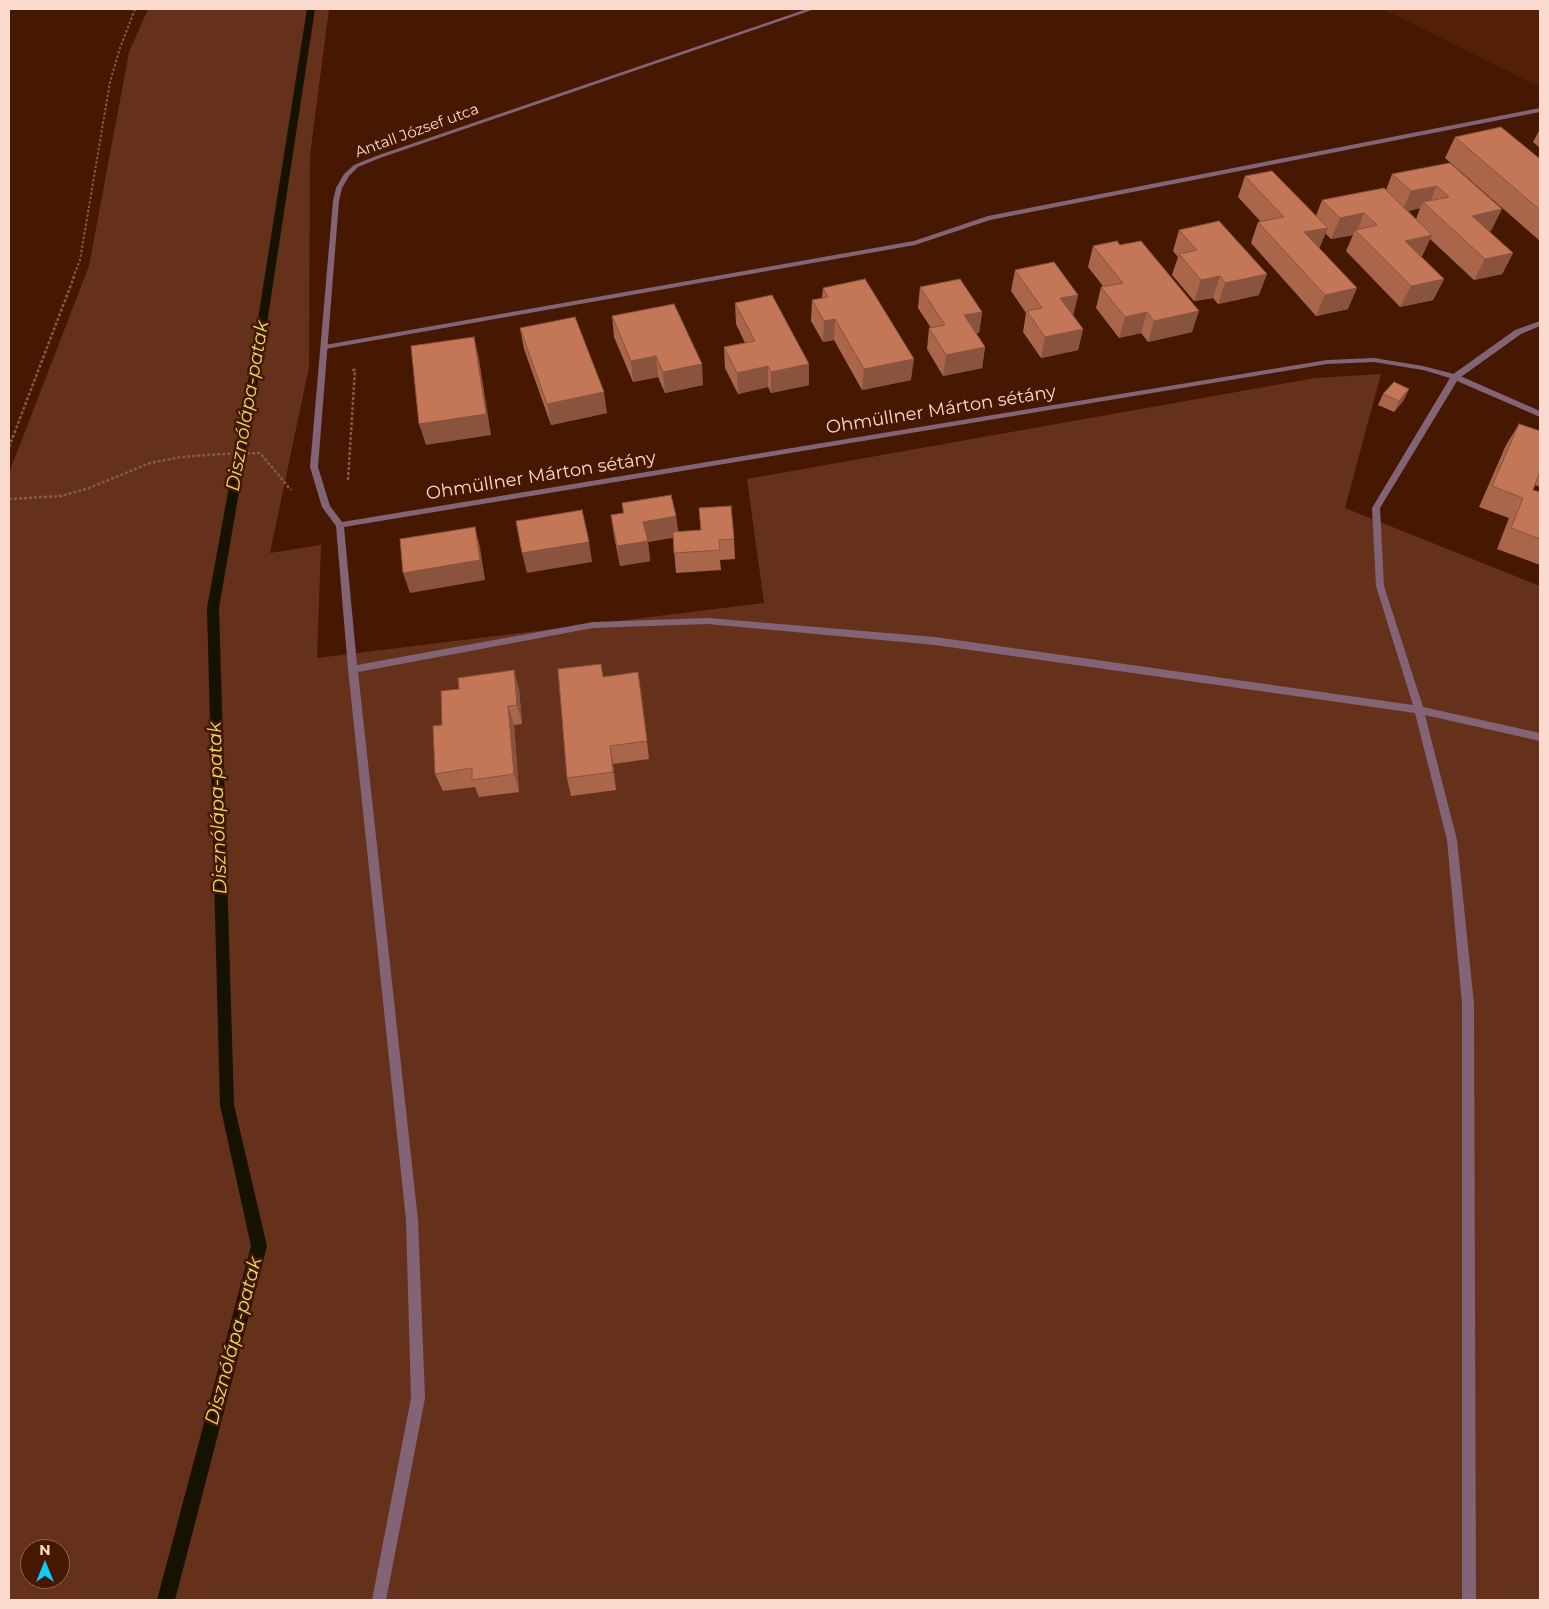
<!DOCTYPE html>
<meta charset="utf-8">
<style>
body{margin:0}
#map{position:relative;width:1549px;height:1609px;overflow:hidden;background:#461802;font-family:Montserrat,sans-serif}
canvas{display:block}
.frame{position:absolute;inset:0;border:10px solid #fadace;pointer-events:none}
.north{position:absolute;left:20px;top:1539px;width:50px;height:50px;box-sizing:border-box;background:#461802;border:1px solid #8e6654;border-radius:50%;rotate:0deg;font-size:14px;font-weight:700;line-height:20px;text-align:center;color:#fadace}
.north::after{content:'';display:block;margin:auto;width:18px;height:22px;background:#0fcafa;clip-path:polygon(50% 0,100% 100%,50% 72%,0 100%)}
</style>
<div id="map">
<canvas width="1549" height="1609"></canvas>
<div class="frame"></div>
<div class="north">N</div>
</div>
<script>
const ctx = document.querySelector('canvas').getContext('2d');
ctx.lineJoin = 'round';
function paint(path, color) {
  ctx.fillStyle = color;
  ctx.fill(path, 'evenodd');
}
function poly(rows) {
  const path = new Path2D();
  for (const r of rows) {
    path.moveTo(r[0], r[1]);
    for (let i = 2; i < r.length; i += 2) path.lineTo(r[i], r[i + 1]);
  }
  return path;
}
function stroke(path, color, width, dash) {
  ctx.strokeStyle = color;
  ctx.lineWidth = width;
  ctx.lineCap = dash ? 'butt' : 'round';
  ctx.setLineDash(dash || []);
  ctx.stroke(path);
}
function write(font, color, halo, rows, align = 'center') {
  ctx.font = font + ' Montserrat,sans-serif';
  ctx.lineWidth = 5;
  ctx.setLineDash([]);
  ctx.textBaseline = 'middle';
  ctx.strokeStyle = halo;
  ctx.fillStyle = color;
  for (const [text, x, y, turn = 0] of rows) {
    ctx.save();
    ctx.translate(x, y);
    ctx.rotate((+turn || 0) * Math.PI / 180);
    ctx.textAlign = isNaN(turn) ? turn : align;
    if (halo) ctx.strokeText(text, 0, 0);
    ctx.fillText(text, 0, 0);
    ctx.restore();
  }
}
paint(poly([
 [1383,9,1540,9,1540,87]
]), '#531f05');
paint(poly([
 [148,9,329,9,310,155,309,367,270,553,321,545,317,658,764,603,747,479,1315,378,1381,374,1345,508,1540,586,1540,1600,9,1600,9,473,89,266,129,52],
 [30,1549,60,1549,60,1579,30,1579]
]), '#66311a');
paint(poly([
 [307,9,315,9,259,376,219,608,234,1105,267,1246,175,1600,157,1600,251,1246,220,1105,207,608,249,376,307,9]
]), '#151200');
stroke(poly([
 [73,278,80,260,110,82,120,48,135,9]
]), '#845b48', 2, [2.5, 2]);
stroke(poly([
 [9,447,74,277],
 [348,480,355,370,351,370],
 [9,499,61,496,89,488,150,463,181,457,222,454,260,453,291,490]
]), '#845b48', 2.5, [3, 2]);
paint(poly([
 [1540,108,1540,112,990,220,915,245,325,349,321,347,325,345,914,241,988,216,1540,108]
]), '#836476');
paint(poly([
 [807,9,815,9,380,158,358,167,349,176,342,188,339,201,318,467,330,506,342,522,1327,360,1374,358,1423,366,1458,375,1540,411,1540,417,1457,381,1380,508,1384,586,1423,707,1540,733,1540,741,1425,715,1457,840,1474,1004,1476,1600,1462,1600,1462,1004,1447,840,1415,713,935,645,708,624,593,628,358,672,418,1220,425,1398,386,1600,372,1600,411,1398,406,1220,348,669,336,526,322,507,310,467,333,201,336,188,344,174,354,165,376,156,807,9],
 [1374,362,1423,370,1450,378,1372,508,1376,586,1413,705,935,637,708,618,593,622,357,665,344,527,1327,364,1374,362]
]), '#836476');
paint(poly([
 [1540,321,1540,326,1521,334,1458,379,1452,379,1452,375,1515,330,1540,321]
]), '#836476');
paint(poly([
 [1540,129,1540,148,1533,142],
 [1455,137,1540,159,1540,241,1445,158],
 [1450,163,1491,231,1489,231,1513,253,1502,274,1474,280,1430,239,1422,256,1420,256,1444,279,1433,300,1400,307,1346,251,1353,235,1331,239,1325,233,1319,248,1348,309,1316,316,1251,243,1258,222,1261,222,1238,197,1245,176,1316,216,1322,200,1386,190,1392,174],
 [1420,208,1416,219,1408,211],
 [1179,230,1259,295,1218,304,1213,298,1194,301,1172,275,1178,257,1173,251],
 [1093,246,1192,332,1148,342,1141,333,1119,338,1096,308,1101,287,1103,286,1088,267],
 [1015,270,1078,295,1073,315,1083,329,1078,350,1041,358,1023,332,1026,313,1011,291],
 [920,287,982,312,979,333,976,333,985,347,982,368,943,376,927,349,929,328,931,328,918,308],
 [823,288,911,380,862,390,834,340,823,342,811,321,812,300,822,298],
 [735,303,809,385,771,393,768,387,738,394,725,368,724,347,745,343,736,324],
 [612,316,703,385,665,393,658,377,633,382,614,337],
 [520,328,607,413,551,425,524,349],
 [1383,394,1404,400,1394,412,1378,405],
 [1519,424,1540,431,1540,487,1535,485,1533,490,1540,492,1540,565,1497,549,1509,518,1479,507,1506,445],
 [622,503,676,516,678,531,734,539,735,559,720,560,721,570,676,573,673,537,648,542,650,561,620,566,614,536,611,515,623,513],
 [601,664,603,677,641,691,649,759,613,764,616,790,571,796,567,778],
 [459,689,519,689,522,724,514,725,519,792,479,797,475,787,443,791,435,774,442,725]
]), '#a9664b');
paint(poly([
 [1437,186,1428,206,1423,202,1420,208,1401,213,1411,191],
 [1502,209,1491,231,1462,237,1472,216],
 [1364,213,1357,231,1355,230,1353,235,1331,239,1340,218],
 [1328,228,1319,249,1304,232],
 [1432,235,1422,256,1395,262,1405,241],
 [1513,253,1502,274,1474,280,1485,259],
 [1267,274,1259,295,1218,304,1225,283],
 [1220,276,1213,298,1194,301,1201,280],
 [1444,279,1433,300,1400,307,1411,286],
 [1357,288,1348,309,1316,316,1325,295],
 [1078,295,1073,316,1060,298],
 [1199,311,1192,332,1148,342,1154,321],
 [982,312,979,333,961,337,964,315],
 [1147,312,1141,333,1119,338,1125,317],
 [835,319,834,340,823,342,824,321],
 [1083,329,1078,350,1041,358,1045,337],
 [474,337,479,359,491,435,426,445,419,424],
 [985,347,982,368,943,376,946,355],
 [656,356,658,377,633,382,631,361],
 [914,359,911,380,862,390,864,369],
 [702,364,703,385,665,393,663,372],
 [809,364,809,385,771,393,771,372],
 [768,366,768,387,738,394,737,373],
 [1409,389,1404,400,1394,412,1399,401],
 [604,392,607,413,551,425,547,404],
 [676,516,678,537,648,542,650,561,620,566,617,546,643,522],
 [475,527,480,547,485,580,410,593,403,573],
 [589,542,592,562,527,573,522,553],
 [514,670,519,689,522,724,517,705],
 [508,706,514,725,519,792,514,774],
 [610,746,613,764,616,790,613,772]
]), '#89533d');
const building = poly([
 [1501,127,1540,159,1540,210,1455,137,1501,127],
 [1450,163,1502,209,1472,216,1513,253,1485,259,1423,202,1449,197,1437,186,1411,191,1392,174,1450,163],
 [1272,171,1328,228,1304,232,1357,288,1325,295,1258,222,1284,217,1245,176,1272,171],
 [1384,188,1432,235,1405,241,1444,279,1411,286,1355,230,1377,225,1364,213,1340,218,1322,200,1384,188],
 [1219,221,1267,274,1225,283,1220,276,1201,280,1179,254,1197,250,1179,230,1219,221],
 [1117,241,1120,245,1141,241,1199,311,1154,321,1147,312,1125,317,1101,287,1123,283,1093,246,1117,241],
 [1054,262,1078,295,1060,298,1083,329,1045,337,1027,311,1042,308,1015,270,1054,262],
 [865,279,914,359,864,369,835,319,824,321,812,300,828,297,823,288,865,279],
 [960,279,982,312,964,315,985,347,946,355,929,328,945,325,920,287,960,279],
 [772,295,809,364,771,372,768,366,737,373,724,347,755,341,735,303,772,295],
 [674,304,702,364,663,372,656,356,631,361,612,316,674,304],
 [575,317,604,392,547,404,520,328,575,317],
 [474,337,486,414,419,424,411,346,474,337],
 [1394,382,1409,389,1399,401,1383,394,1394,382],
 [1519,424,1540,431,1540,471,1533,490,1540,492,1540,539,1511,528,1523,498,1492,486,1519,424],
 [671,495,676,516,643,522,648,541,617,546,611,515,624,513,622,503,671,495],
 [731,506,734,539,719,540,720,550,674,553,673,532,701,530,699,508,731,506],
 [582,510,589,542,522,553,516,521,582,510],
 [475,527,480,560,403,573,400,539,475,527],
 [601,664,603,677,638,672,647,741,610,746,613,772,567,778,558,669,601,664],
 [514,670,517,705,508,706,514,774,472,780,472,768,435,774,433,726,442,725,441,691,459,689,458,678,514,670]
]);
paint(building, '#c47757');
stroke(building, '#89533d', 1);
write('15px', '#fadace', '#461802', [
 ["Antall József utca",417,131,-20]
]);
write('18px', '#fadace', '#461802', [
 ["Ohmüllner Márton sétány",941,410,-9],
 ["Ohmüllner Márton sétány",541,476,-9]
]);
write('italic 19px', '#e8dc68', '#461802', [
 ["Disznólápa-patak",248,406,-80],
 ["Disznólápa-patak",218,808,-92],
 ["Disznólápa-patak",234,1341,-75]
]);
</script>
